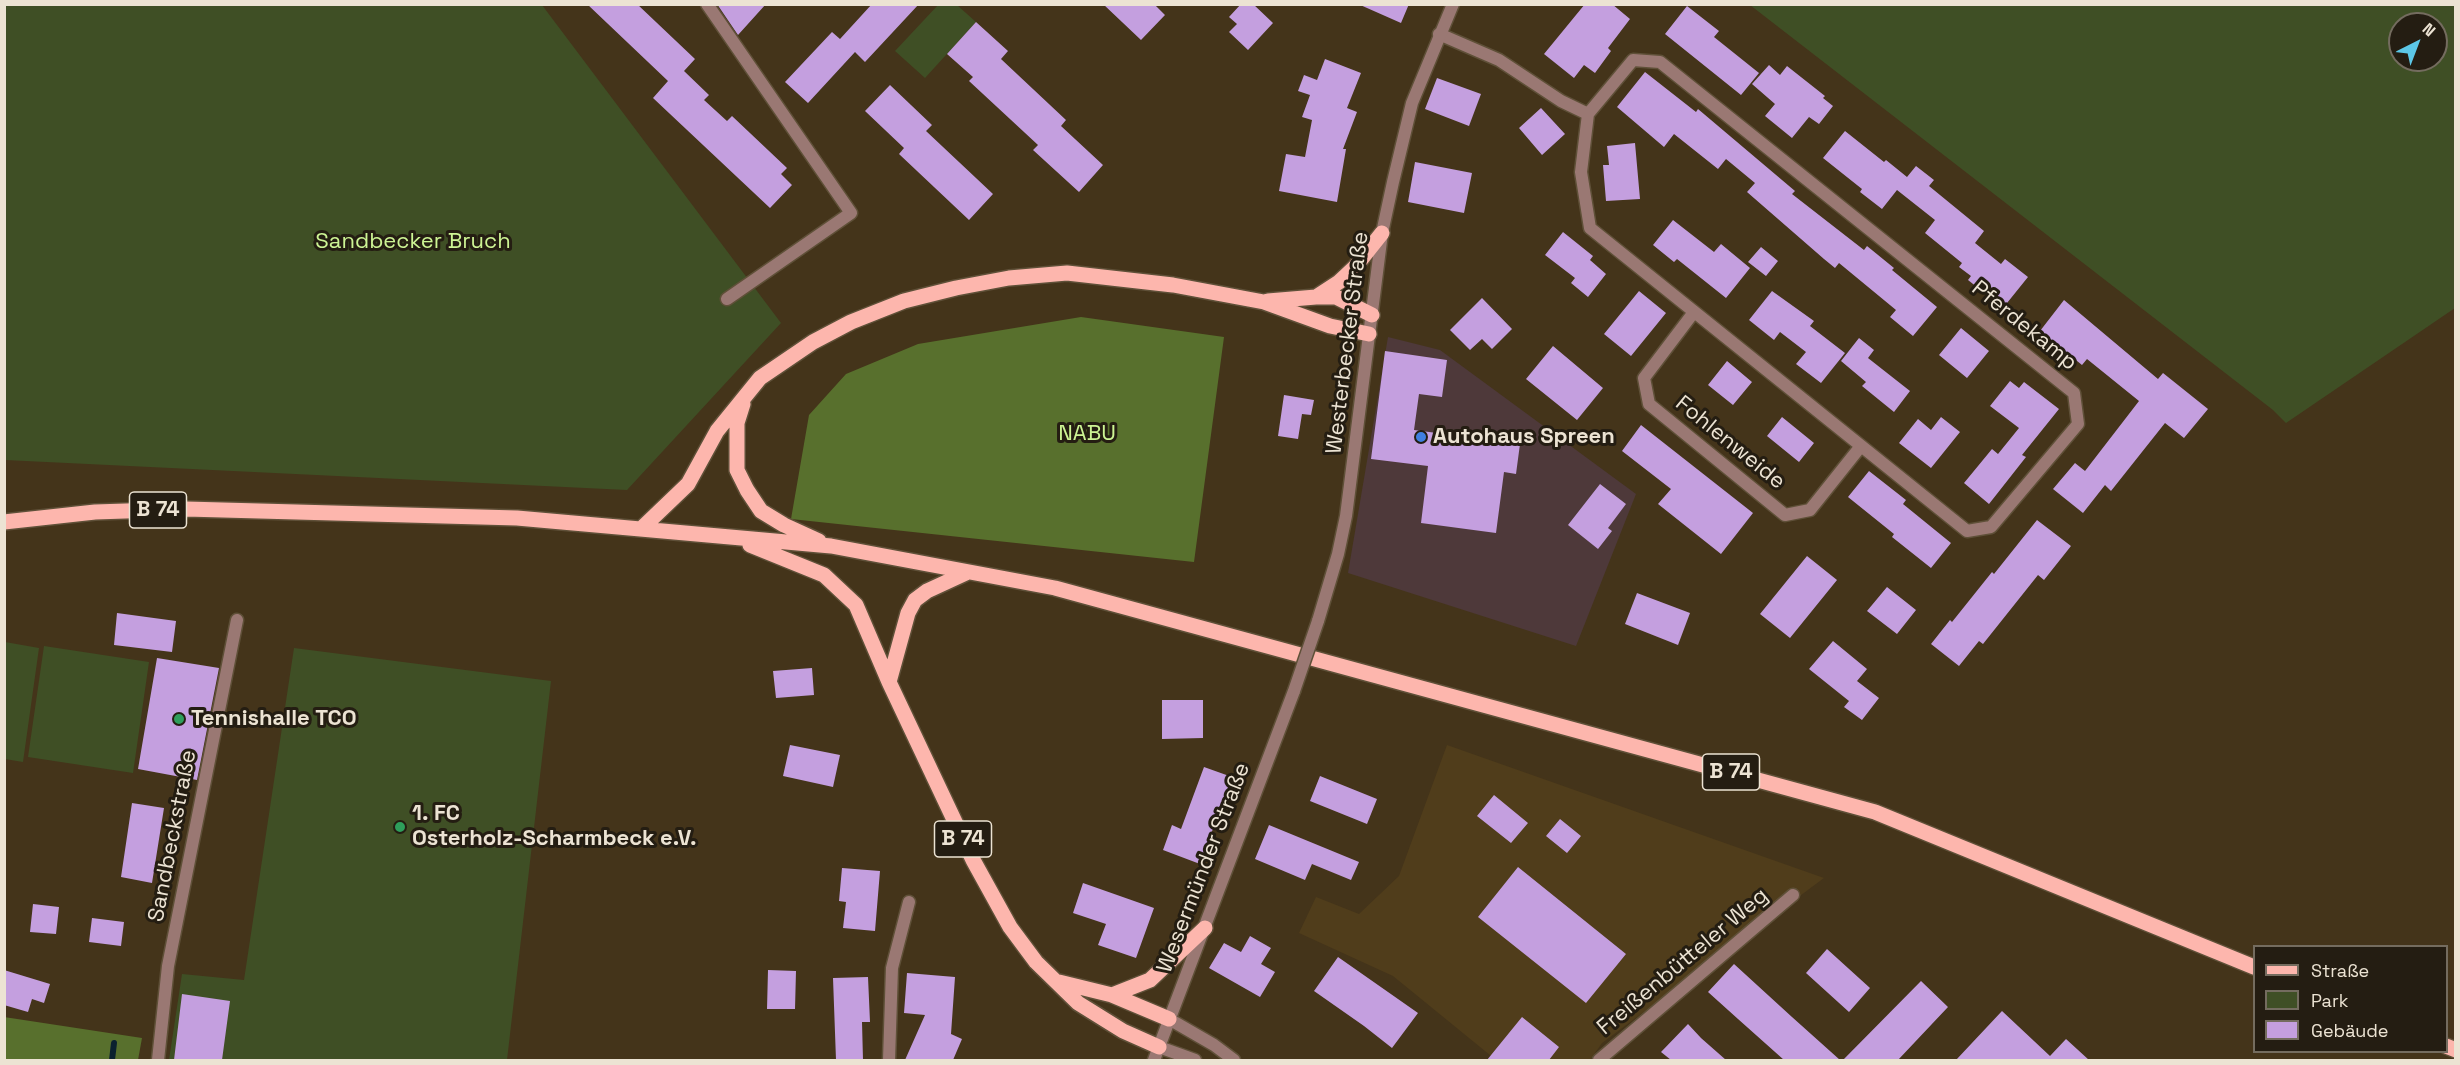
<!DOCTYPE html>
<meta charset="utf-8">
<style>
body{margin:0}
#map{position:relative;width:2460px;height:1065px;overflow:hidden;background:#44341a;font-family:"Space Grotesk",sans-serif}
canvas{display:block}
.frame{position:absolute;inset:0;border:6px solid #ece3d3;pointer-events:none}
.legend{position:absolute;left:2253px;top:945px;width:195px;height:108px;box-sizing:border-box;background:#241d12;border:2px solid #746c5f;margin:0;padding:8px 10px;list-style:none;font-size:18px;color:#ece3d3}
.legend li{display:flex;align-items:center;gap:12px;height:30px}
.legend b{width:30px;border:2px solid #746c5f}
.north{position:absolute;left:2388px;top:12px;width:60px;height:60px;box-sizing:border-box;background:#241d12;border:2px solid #746c5f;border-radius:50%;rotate:42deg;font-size:16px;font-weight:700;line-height:24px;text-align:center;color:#ece3d3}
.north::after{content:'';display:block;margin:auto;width:21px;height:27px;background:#5cc7e7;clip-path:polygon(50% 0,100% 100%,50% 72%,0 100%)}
</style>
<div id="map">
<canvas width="2460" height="1065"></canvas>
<div class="frame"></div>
<ul class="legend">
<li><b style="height:8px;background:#fdb6ad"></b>Straße</li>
<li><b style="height:16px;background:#3f4f25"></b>Park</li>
<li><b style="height:16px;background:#c49fdf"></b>Gebäude</li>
</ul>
<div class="north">N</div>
</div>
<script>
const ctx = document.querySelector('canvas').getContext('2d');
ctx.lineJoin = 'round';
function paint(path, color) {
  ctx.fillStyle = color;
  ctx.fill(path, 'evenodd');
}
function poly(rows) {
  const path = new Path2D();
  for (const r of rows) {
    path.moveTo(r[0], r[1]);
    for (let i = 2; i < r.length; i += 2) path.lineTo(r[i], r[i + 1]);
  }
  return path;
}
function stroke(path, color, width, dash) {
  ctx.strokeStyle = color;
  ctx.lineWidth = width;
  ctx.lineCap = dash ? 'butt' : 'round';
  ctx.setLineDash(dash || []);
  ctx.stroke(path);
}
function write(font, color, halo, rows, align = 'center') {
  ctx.font = font + ' "Space Grotesk",sans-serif';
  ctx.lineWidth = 6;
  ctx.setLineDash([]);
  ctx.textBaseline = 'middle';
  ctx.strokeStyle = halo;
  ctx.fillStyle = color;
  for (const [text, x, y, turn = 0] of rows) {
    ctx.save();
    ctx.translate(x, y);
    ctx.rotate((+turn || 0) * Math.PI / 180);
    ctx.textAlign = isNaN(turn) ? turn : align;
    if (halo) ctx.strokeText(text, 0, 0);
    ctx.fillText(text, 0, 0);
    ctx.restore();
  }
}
paint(poly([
 [1388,337,1440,350,1636,494,1576,646,1348,573]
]), '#4e393a');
paint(poly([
 [1447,745,1824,878,1602,1043,1590,1060,1496,1060,1393,976,1299,933,1316,897,1359,914,1399,876]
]), '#503d1b');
paint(poly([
 [5,5,542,5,781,323,627,490,5,460],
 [938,5,957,5,976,22,925,78,895,51],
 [1750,5,2455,5,2455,308,2286,423,2273,410],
 [2400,24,2436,24,2436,60,2400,60],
 [5,642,39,648,23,762,5,759],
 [44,646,149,662,133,773,28,757],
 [294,648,551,681,507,1060,169,1060,182,974,244,980]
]), '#3f4f25');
paint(poly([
 [1081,317,1224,337,1194,562,791,519,809,415,846,374,918,344],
 [4,1017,142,1038,138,1060,5,1060]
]), '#58702d');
stroke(poly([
 [112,1060,114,1043]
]), '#0b212f', 6);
paint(poly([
 [587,4,637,4,695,59,684,71,709,95,704,100,727,121,732,116,787,168,781,174,792,185,770,208,653,98,668,81],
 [717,4,766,4,738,35],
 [872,4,919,4,865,62,855,52,808,103,785,82,832,32,840,39],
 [1103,4,1154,4,1165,15,1141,40],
 [1241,4,1253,4,1273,23,1248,50,1229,32,1237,24,1229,17],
 [1358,4,1409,4,1401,23],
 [1585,4,1612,4,1630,19,1608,48,1611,51,1595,73,1584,65,1574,78,1544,54],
 [1687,6,1719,31,1714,37,1759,73,1741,95,1665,34],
 [976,22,1008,51,1001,59,1066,120,1061,126,1103,165,1079,192,1033,150,1038,145,969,81,973,77,947,54],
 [1325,59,1361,73,1347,108,1357,112,1343,149,1346,149,1337,202,1279,191,1286,154,1305,157,1312,120,1302,117,1310,95,1298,91,1304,75,1317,80],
 [1769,65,1780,75,1787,66,1825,96,1823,98,1833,106,1819,124,1809,117,1792,138,1765,116,1775,104,1752,84],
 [1645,72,1696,112,1698,109,1795,191,1792,194,1864,250,1867,246,1894,268,1892,270,1937,307,1913,336,1890,317,1896,310,1839,263,1835,268,1824,259,1747,192,1755,183,1726,159,1718,169,1674,134,1664,147,1617,107],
 [1437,78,1481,94,1469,126,1425,109],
 [890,85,932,125,926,131,993,194,969,220,899,154,904,148,865,111],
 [1541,108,1565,134,1542,155,1519,128],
 [1845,131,1884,162,1886,160,1907,177,1916,166,1934,180,1929,186,1984,231,1975,243,2001,264,2005,259,2028,277,2003,308,1968,280,1971,276,1959,267,1962,263,1925,233,1935,220,1897,190,1882,209,1860,192,1862,189,1823,158],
 [1635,143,1640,199,1606,201,1603,165,1609,165,1607,146],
 [1415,162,1472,173,1464,213,1408,202],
 [1673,220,1714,252,1721,244,1750,268,1726,298,1677,259,1674,262,1653,245],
 [1563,232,1593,256,1590,260,1606,274,1588,297,1571,283,1575,278,1545,255],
 [1761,247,1778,261,1766,276,1748,262],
 [1639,291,1666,313,1631,356,1604,334],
 [1772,291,1814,321,1810,326,1845,353,1821,383,1796,364,1806,352,1780,332,1774,340,1749,320],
 [1482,298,1512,329,1492,349,1482,339,1470,350,1450,330],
 [2064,300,2158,379,2163,373,2208,409,2184,438,2165,423,2111,491,2105,485,2083,513,2053,489,2075,463,2085,471,2139,401,2087,359,2082,365,2040,331],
 [1961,328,1989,351,1967,378,1939,355],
 [1859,338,1874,350,1868,358,1910,391,1894,412,1862,386,1866,382,1841,361],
 [1553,346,1603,388,1577,420,1526,379],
 [1385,351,1447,360,1442,397,1419,394,1414,430,1520,444,1516,474,1504,472,1496,533,1421,523,1428,466,1371,459],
 [1727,361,1752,382,1733,405,1708,385],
 [2010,381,2019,388,2024,382,2059,409,2022,455,2026,457,1989,504,1964,483,1992,449,1998,454,2019,428,1990,406],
 [1284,395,1314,400,1311,415,1302,414,1298,439,1278,436],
 [1782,417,1814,443,1799,462,1767,436],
 [1941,417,1960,432,1931,468,1899,443,1918,419,1931,430],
 [1641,425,1753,513,1721,554,1658,504,1671,489,1622,451],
 [1869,471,1906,500,1903,504,1951,543,1931,568,1892,537,1894,534,1848,497],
 [1600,484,1626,504,1608,528,1612,531,1598,549,1568,525],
 [2037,520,2071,546,2044,580,2038,575,1983,644,1979,641,1959,666,1931,644,1950,620,1952,622,1992,572,1994,574],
 [1807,556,1837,580,1790,638,1760,614],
 [1887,587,1916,610,1897,634,1867,611],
 [1637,593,1690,613,1678,645,1625,624],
 [117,613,176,621,172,652,114,645],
 [1833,641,1867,669,1857,681,1879,698,1862,720,1844,707,1849,701,1809,669],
 [157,658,219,668,197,780,138,769],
 [812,668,814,695,776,698,773,671],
 [1162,700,1203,700,1203,738,1162,739],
 [790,745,840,755,833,787,783,776],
 [1204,767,1232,777,1200,864,1163,850,1172,825,1181,829],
 [1320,776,1377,799,1367,824,1310,801],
 [1494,795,1528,823,1511,843,1477,816],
 [132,803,164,808,152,883,121,877],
 [1560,819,1581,836,1567,853,1546,836],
 [1269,825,1359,862,1351,880,1312,864,1305,880,1255,859],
 [1518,867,1626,954,1586,1003,1478,917],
 [842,868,880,871,875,931,843,928,846,902,839,901],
 [1083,883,1154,908,1136,958,1098,945,1106,924,1073,913],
 [33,904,59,907,56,934,30,932],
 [92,918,124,922,121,946,89,942],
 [1250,936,1271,948,1261,964,1275,972,1260,997,1209,968,1224,943,1241,952],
 [1827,949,1870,988,1849,1012,1806,973],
 [1338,957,1418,1013,1392,1048,1364,1026,1314,991],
 [1734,964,1792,1017,1840,1060,1784,1060,1738,1019,1708,992],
 [4,970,50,984,44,1003,32,999,28,1012,4,1005],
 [768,970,796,971,795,1009,767,1009],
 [907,973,955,977,951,1034,962,1039,953,1060,905,1060,925,1015,904,1013],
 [868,977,870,1022,862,1022,863,1060,836,1060,833,978],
 [1921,981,1948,1007,1898,1060,1843,1060],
 [182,994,230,1001,222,1060,174,1060],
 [2002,1011,2050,1056,2066,1039,2089,1060,1956,1060],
 [1522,1017,1559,1047,1549,1060,1487,1060],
 [1688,1024,1701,1038,1726,1060,1671,1060,1661,1052]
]), '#c49fdf');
const minor = poly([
 [707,4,851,213,727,299],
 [1439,34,1499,60,1561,101,1588,114,1633,60,1660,62,2074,393,2078,424,1991,527,1967,531,1590,228,1581,172,1588,114],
 [1694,312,1644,378,1649,404,1785,515,1810,510,1861,446],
 [1169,1019,1214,1045,1234,1060],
 [1159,1047,1195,1060],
 [158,1060,168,966,237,620],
 [889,1060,892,968,909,902],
 [1599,1060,1793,895]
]);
const tertiary = poly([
 [1318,621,1338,554,1346,516,1382,233,1393,182,1412,103,1453,4],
 [1154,1060,1294,691]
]);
const primary = poly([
 [1316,297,1336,297,1372,315],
 [1268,301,1316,297,1339,282,1355,267,1382,233],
 [743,404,737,423,737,470,747,490,761,511,784,525,819,541],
 [4,522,95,512,186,509,517,518,831,546,1055,588,1875,812,2254,967],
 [641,529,688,484,717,431,760,378,813,342,851,322,904,301,956,288,1009,278,1067,273,1173,285,1264,302,1330,326,1369,334],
 [750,545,824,575,856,605,889,682,973,860,1010,927,1036,962,1078,1003,1123,1031,1159,1047],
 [889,682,908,613,915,600,927,591,966,573],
 [1059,982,1112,995,1169,1019],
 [1112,995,1150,980,1205,928],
 [2446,1046,2456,1050]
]);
stroke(minor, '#5f5038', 15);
stroke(tertiary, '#5f5038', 15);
stroke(primary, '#5f5038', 18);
stroke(minor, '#9a7873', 12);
stroke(tertiary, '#9a7873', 12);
stroke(primary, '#fdb6ad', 15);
const tertiaryBridge = poly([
 [1294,691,1318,621]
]);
stroke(tertiaryBridge, '#5f5038', 15, []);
stroke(tertiaryBridge, '#9a7873', 12);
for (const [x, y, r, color] of [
 [1421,437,6,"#3f7fe0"],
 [179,719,6,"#2e9e5b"],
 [400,827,6,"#2e9e5b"]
]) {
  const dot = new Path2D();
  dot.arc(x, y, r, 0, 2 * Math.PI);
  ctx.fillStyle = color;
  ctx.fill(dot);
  stroke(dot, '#241d12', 2);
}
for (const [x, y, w] of [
 [158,510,57],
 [1731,772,57],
 [963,839,57]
]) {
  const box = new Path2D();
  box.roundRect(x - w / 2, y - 18, w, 36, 4.5);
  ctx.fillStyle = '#241d12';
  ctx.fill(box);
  stroke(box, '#ece3d3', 1.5);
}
write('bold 21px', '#ece3d3', null, [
 ["B 74",158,510],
 ["B 74",1731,772],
 ["B 74",963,839]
]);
write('22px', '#cdf494', '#241d12', [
 ["Sandbecker Bruch",413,242],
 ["NABU",1087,434]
]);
write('22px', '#ece3d3', '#241d12', [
 ["Pferdekamp",2024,326,39],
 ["Westerbecker Straße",1348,343,-83],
 ["Fohlenweide",1730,443,39],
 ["Sandbeckstraße",173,836,-79],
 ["Wesermünder Straße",1204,868,-69],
 ["Freißenbütteler Weg",1683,962,-40]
]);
write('bold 22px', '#ece3d3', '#241d12', [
 ["Autohaus Spreen",1433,437],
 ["Tennishalle TCO",191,719],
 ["1. FC",412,814],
 ["Osterholz-Scharmbeck e.V.",412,839]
], 'left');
</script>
